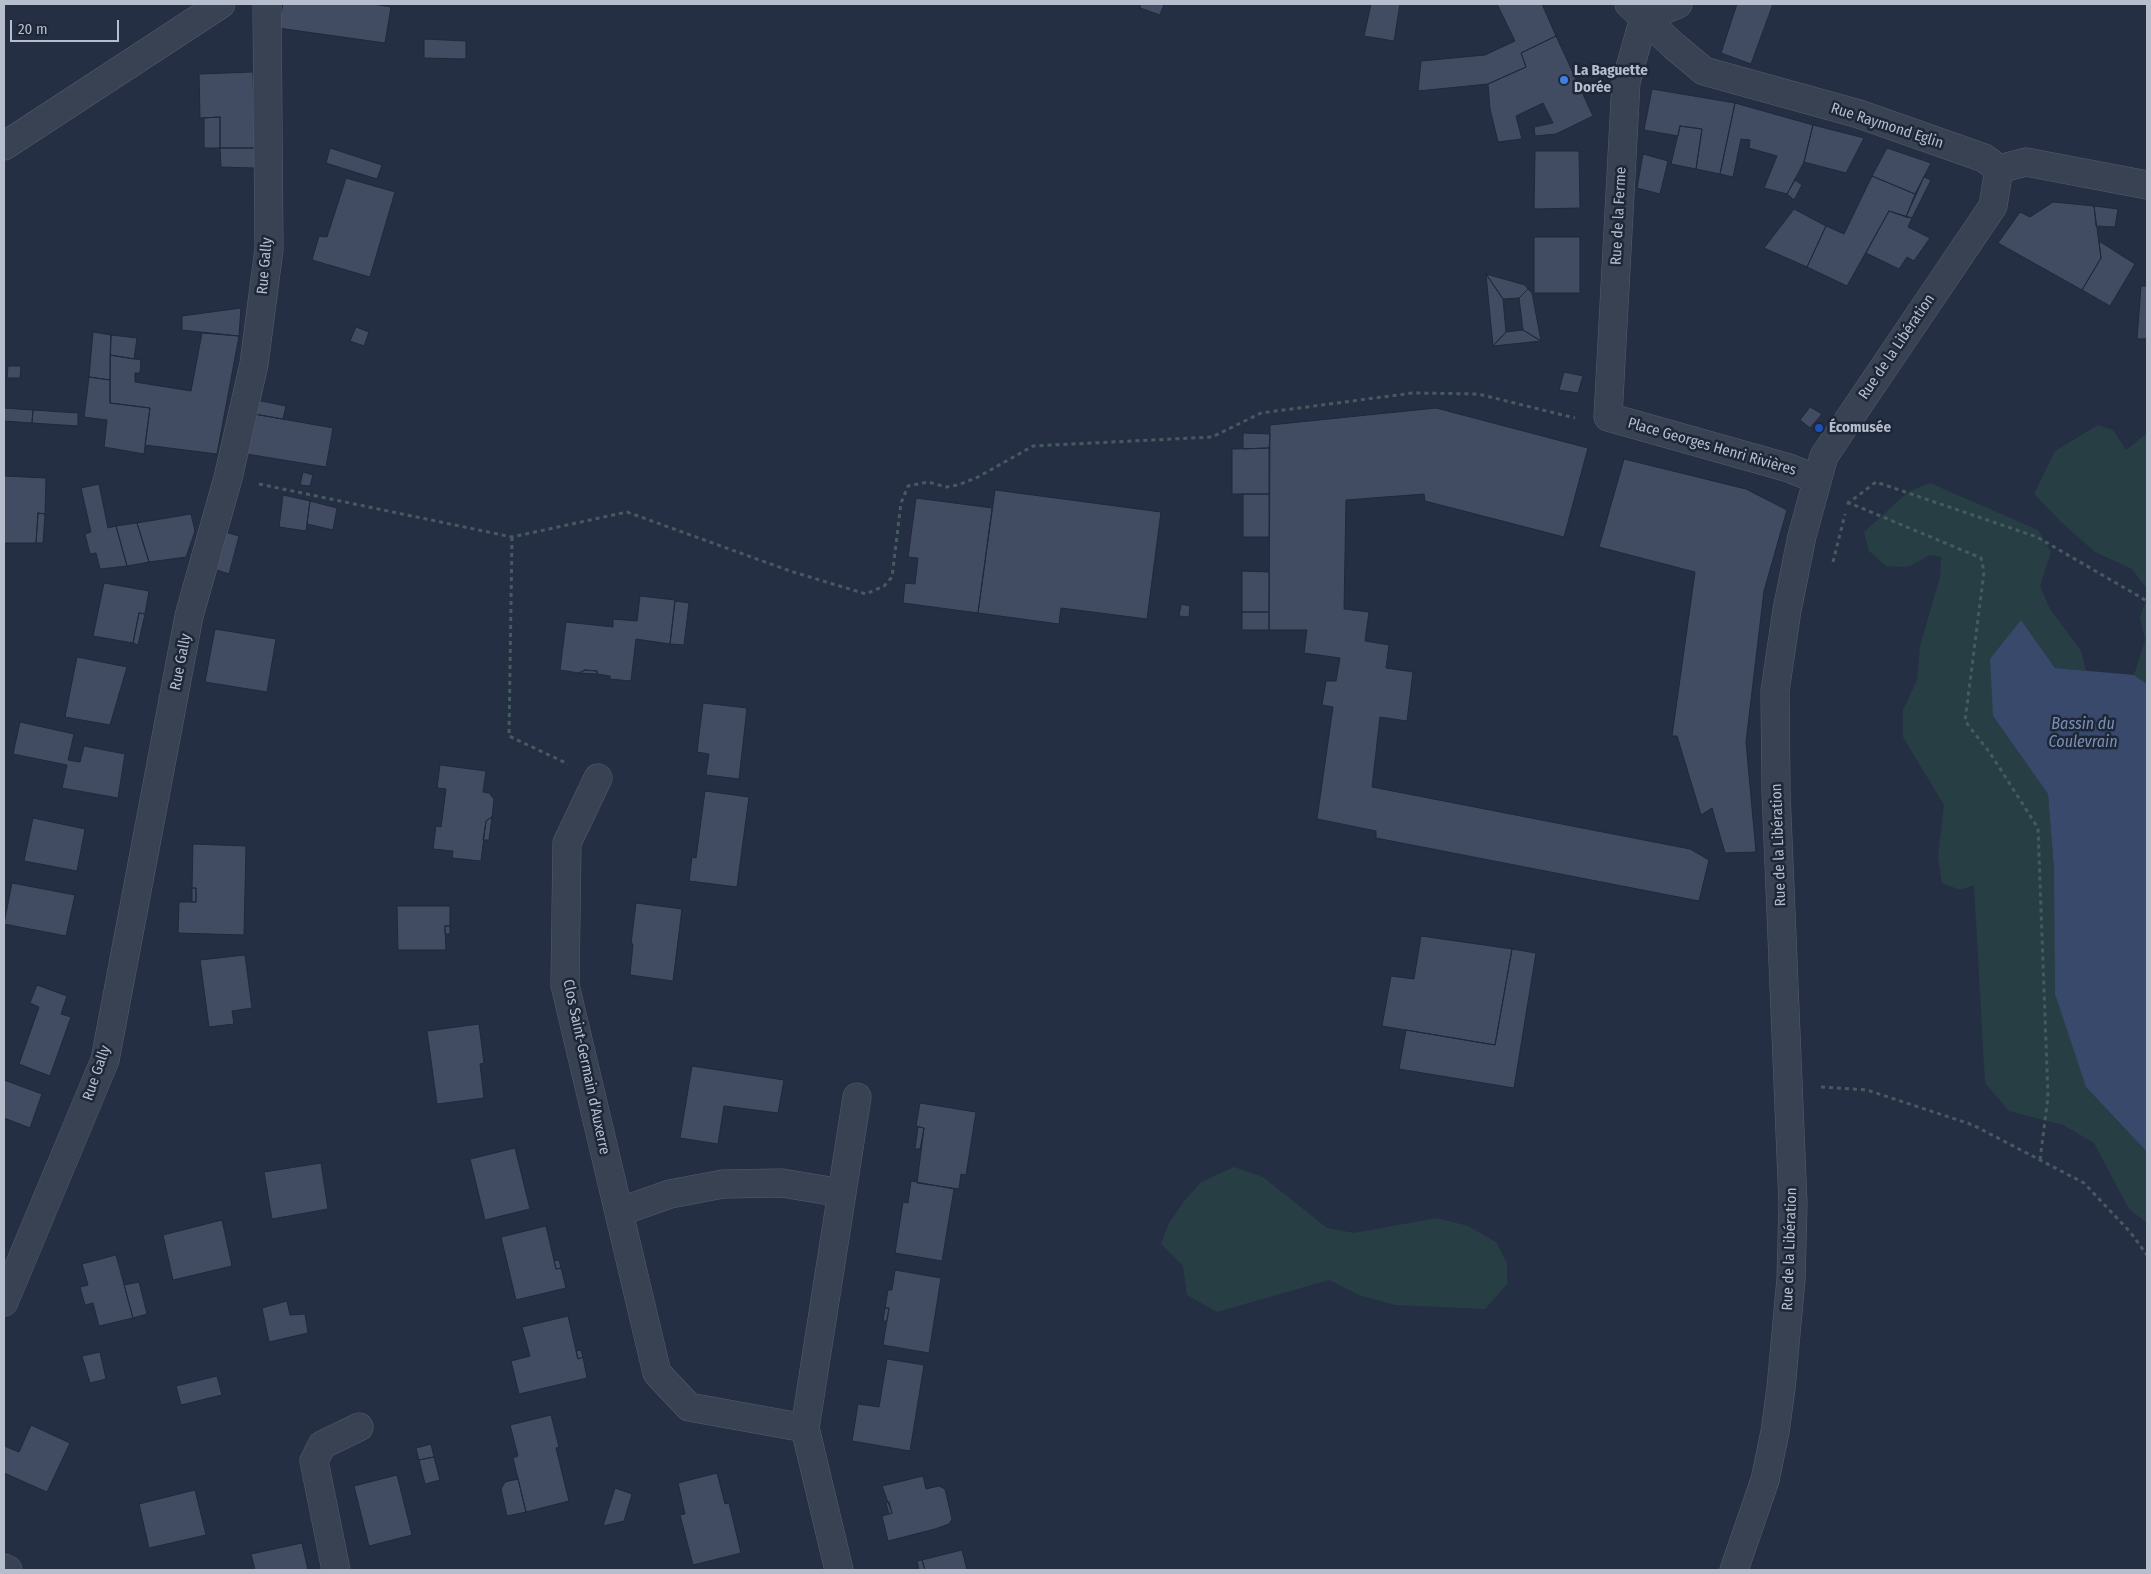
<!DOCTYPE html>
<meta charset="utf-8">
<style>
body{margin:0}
#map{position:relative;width:2151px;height:1574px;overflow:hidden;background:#252f43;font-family:"Fira Sans Condensed",sans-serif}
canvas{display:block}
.frame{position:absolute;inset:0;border:5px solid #b6bdcc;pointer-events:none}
.scale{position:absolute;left:10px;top:20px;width:109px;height:22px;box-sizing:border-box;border:2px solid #b6bdcc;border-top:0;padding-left:6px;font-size:15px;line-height:18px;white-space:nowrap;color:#b6bdcc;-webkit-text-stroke:4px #1e2738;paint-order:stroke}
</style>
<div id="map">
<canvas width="2151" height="1574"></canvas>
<div class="frame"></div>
<div class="scale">20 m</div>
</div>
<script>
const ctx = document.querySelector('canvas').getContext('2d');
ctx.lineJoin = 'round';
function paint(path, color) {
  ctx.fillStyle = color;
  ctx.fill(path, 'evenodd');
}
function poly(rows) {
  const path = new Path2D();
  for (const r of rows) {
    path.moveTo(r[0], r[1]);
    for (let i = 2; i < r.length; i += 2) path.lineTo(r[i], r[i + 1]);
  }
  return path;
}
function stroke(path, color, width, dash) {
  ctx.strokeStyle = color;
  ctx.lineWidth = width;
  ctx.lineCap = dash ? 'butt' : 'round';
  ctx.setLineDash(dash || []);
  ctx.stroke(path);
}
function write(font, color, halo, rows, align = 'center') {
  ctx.font = font + ' "Fira Sans Condensed",sans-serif';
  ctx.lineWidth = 5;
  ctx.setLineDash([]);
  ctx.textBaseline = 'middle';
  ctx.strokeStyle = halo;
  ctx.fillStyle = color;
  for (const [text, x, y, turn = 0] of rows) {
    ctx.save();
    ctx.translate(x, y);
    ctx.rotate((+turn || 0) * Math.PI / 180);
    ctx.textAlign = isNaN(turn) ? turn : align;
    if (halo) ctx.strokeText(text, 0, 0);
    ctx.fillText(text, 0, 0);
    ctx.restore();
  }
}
paint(poly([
 [2098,425,2113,430,2126,450,2146,434,2147,435,2147,589,2132,569,2095,552,2061,522,2034,494,2055,451],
 [1930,483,2038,530,2051,552,2040,586,2050,609,2081,651,2086,671,2055,668,2021,620,1993,716,2048,794,2054,869,2086,1087,2147,1152,2147,1223,2129,1209,2094,1143,2063,1125,2009,1111,1985,1083,1974,885,1960,890,1942,883,1938,857,1944,805,1903,737,1903,710,1917,680,1920,646,1940,577,1941,557,1930,555,1910,566,1901,567,1886,566,1869,551,1864,532,1908,492],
 [2147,598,2147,684,2134,675,2145,640,2140,617],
 [1234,1167,1263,1177,1327,1228,1354,1233,1437,1218,1468,1226,1496,1242,1507,1263,1507,1284,1485,1309,1395,1305,1359,1295,1329,1280,1217,1312,1187,1295,1183,1266,1161,1244,1169,1223,1184,1201,1201,1182]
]), '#273e44');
paint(poly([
 [2021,620,2055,668,2134,675,2147,684,2147,1152,2086,1087,2055,994,2054,869,2048,794,1993,716,1990,659]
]), '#38496b');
const building = poly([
 [283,4,372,4,391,7,385,43,278,28,283,4],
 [1141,4,1164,4,1160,15,1140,8,1141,4],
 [1371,4,1400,4,1394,41,1364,36,1371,4],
 [1497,4,1542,4,1556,36,1521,53,1526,67,1488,84,1418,91,1421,61,1485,55,1515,41,1497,4],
 [1737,4,1773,4,1751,64,1721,53,1737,4],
 [1556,36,1593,116,1556,134,1535,136,1534,127,1553,123,1543,103,1516,116,1522,139,1498,142,1490,109,1488,84,1526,67,1521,53,1556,36],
 [424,39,466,41,466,59,424,58,424,39],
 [253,72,255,148,220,148,220,117,200,118,199,74,253,72],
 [1652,89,1735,103,1720,174,1696,169,1702,129,1680,126,1678,136,1644,130,1652,89],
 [1735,103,1813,125,1804,162,1787,194,1764,188,1777,156,1749,148,1750,140,1741,139,1733,177,1720,174,1735,103],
 [220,117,220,148,204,148,204,118,220,117],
 [1813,125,1864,138,1846,173,1804,162,1813,125],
 [1680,126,1702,129,1696,169,1671,164,1680,126],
 [220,148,255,148,255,168,221,167,220,148],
 [330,148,382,165,377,179,326,163,330,148],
 [1887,148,1931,163,1915,194,1872,176,1887,148],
 [1535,151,1579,151,1580,208,1534,209,1535,151],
 [1643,154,1668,161,1660,194,1637,188,1643,154],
 [1872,176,1915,194,1906,217,1889,211,1847,286,1807,267,1826,226,1844,234,1872,176],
 [1924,177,1931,180,1912,218,1906,217,1924,177],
 [346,178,395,192,370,277,312,260,319,236,327,237,346,178],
 [1795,180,1802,185,1794,200,1787,194,1795,180],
 [2053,202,2094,206,2101,258,2082,290,1998,243,2020,212,2030,217,2053,202],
 [2094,206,2118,209,2115,227,2096,226,2094,206],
 [1794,209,1826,226,1807,267,1764,248,1794,209],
 [1889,211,1912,218,1908,227,1930,238,1914,261,1907,257,1899,269,1866,253,1889,211],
 [1534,237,1580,237,1580,293,1534,293,1534,237],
 [2099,241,2135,264,2110,306,2082,290,2101,258,2099,241],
 [1486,274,1525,285,1528,289,1519,298,1503,299,1486,274],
 [1486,274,1503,299,1506,332,1493,346,1486,274],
 [2141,286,2147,286,2147,339,2137,339,2141,286],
 [1528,289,1532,293,1541,341,1523,330,1519,298,1528,289],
 [241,308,239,336,182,330,182,316,241,308],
 [356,327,369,332,364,346,350,341,356,327],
 [1523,330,1541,341,1493,346,1506,332,1523,330],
 [93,332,111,335,110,380,89,377,93,332],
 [202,333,239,336,217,454,145,445,150,408,110,403,110,355,141,360,140,373,135,373,135,382,191,391,202,333],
 [111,335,137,338,134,359,110,355,111,335],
 [8,366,21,366,20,378,7,378,8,366],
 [1564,372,1583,376,1578,393,1559,390,1564,372],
 [89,377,110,380,110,403,150,408,144,454,104,447,107,420,84,417,89,377],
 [256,400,286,406,283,419,254,414,256,400],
 [1810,407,1822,414,1810,428,1800,420,1810,407],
 [4,408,33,410,32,423,4,421,4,408],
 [1436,408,1588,448,1564,537,1425,501,1424,494,1346,500,1344,609,1369,612,1365,641,1389,645,1386,668,1413,672,1407,721,1380,717,1372,787,1690,849,1709,860,1699,901,1376,838,1376,831,1317,819,1333,707,1322,705,1326,681,1336,681,1340,658,1304,653,1307,630,1269,630,1270,425,1436,408],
 [33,410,78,413,78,426,32,423,33,410],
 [254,414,333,428,326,467,247,454,254,414],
 [1243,433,1270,434,1269,448,1243,449,1243,433],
 [1269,448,1269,494,1232,494,1232,449,1269,448],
 [1624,459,1746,489,1787,510,1764,591,1746,742,1756,852,1725,853,1712,808,1701,815,1677,736,1672,736,1695,572,1599,547,1624,459],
 [303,472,313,475,310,486,300,485,303,472],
 [4,476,46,478,45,514,38,513,36,543,4,543,4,476],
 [99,484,108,528,116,526,127,566,100,569,96,553,90,554,85,534,91,532,81,488,99,484],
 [995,490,1161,512,1147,619,1061,608,1059,624,978,613,995,490],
 [1243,494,1269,494,1269,537,1243,537,1243,494],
 [283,495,310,501,306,531,279,527,283,495],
 [916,498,992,508,978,613,903,603,905,583,915,584,918,558,908,557,916,498],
 [310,501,337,508,333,530,307,524,310,501],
 [38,513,45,514,43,543,36,543,38,513],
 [191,514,195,531,186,557,149,562,137,523,191,514],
 [137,523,149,562,127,566,116,526,137,523],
 [225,532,239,536,229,574,214,569,225,532],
 [1242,571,1269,572,1269,612,1242,612,1242,571],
 [104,583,149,591,145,614,139,613,133,643,93,636,104,583],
 [640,596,675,600,670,644,636,639,631,681,610,679,610,676,597,674,597,671,585,670,579,673,560,670,566,622,613,627,613,619,637,621,640,596],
 [675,601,689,603,684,645,670,644,675,601],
 [1181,604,1190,606,1189,617,1179,616,1181,604],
 [1242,612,1269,612,1269,630,1242,630,1242,612],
 [139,613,145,614,138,645,133,643,139,613],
 [215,629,276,639,267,692,205,682,215,629],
 [77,657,127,667,110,725,65,717,77,657],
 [585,670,597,671,597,674,579,673,585,670],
 [703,703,747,708,739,779,706,775,709,754,697,752,703,703],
 [20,722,74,734,68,760,80,762,84,746,125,754,118,798,62,788,67,765,13,754,20,722],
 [440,765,486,771,483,792,489,793,494,799,492,817,486,821,481,861,452,858,453,851,433,849,436,826,441,827,446,789,437,788,440,765],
 [705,791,749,797,737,887,689,881,692,857,696,858,705,791],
 [492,817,489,840,483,840,486,821,492,817],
 [33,818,85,829,77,871,24,861,33,818],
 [193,844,246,846,244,935,178,933,179,902,196,902,196,888,192,888,193,844],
 [12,883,75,895,66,936,4,924,12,883],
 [192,888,196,888,196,902,192,902,192,888],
 [636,903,682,909,673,981,630,975,633,944,631,944,636,903],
 [397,906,450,906,450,926,445,926,446,950,398,950,397,906],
 [445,926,450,926,450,934,445,934,445,926],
 [1421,936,1512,949,1495,1045,1382,1026,1391,976,1414,979,1421,936],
 [1512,949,1536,953,1514,1088,1399,1069,1406,1030,1495,1045,1512,949],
 [245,955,252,1008,232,1011,234,1024,209,1027,200,960,245,955],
 [37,985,67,996,61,1014,71,1017,50,1076,19,1064,39,1007,30,1003,37,985],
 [479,1024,484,1063,480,1064,484,1098,437,1104,427,1031,479,1024],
 [692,1066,784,1080,778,1113,724,1106,718,1144,680,1138,692,1066],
 [4,1080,42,1094,30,1128,4,1118,4,1080],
 [920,1103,976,1112,966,1175,961,1174,959,1189,917,1183,924,1128,916,1126,920,1103],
 [918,1127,924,1128,920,1149,915,1149,918,1127],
 [515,1148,530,1209,485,1220,470,1159,515,1148],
 [321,1163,328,1209,272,1219,264,1172,321,1163],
 [911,1181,954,1189,942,1261,895,1253,903,1202,908,1203,911,1181],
 [222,1220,232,1266,173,1280,163,1235,222,1220],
 [546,1226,556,1269,561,1268,566,1288,516,1300,501,1237,546,1226],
 [116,1255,133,1318,99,1326,93,1303,85,1305,80,1287,88,1285,82,1264,116,1255],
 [559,1260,561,1268,556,1269,554,1261,559,1260],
 [895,1270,941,1278,929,1353,883,1345,889,1308,885,1308,888,1290,892,1290,895,1270],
 [139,1282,147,1314,133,1318,124,1285,139,1282],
 [287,1301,290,1315,305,1314,308,1333,269,1342,262,1308,287,1301],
 [885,1308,889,1308,887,1321,883,1321,885,1308],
 [568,1316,578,1359,583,1357,587,1378,519,1394,511,1361,530,1356,522,1327,568,1316],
 [581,1350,583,1357,578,1359,576,1351,581,1350],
 [100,1352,106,1379,90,1383,82,1356,100,1352],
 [887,1359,924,1365,910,1451,852,1441,858,1404,879,1407,887,1359],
 [217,1376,222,1395,181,1405,176,1386,217,1376],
 [551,1415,559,1447,556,1448,569,1501,526,1512,513,1458,518,1456,510,1425,551,1415],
 [31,1425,70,1443,47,1492,4,1473,4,1446,19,1452,31,1425],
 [431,1444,434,1457,419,1460,416,1448,431,1444],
 [434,1457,440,1480,425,1484,419,1460,434,1457],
 [717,1473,725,1504,729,1503,741,1553,693,1565,680,1515,685,1514,678,1483,717,1473],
 [397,1475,412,1535,369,1546,354,1486,397,1475],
 [923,1476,926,1489,939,1486,945,1489,952,1519,949,1524,935,1529,888,1541,882,1516,892,1513,882,1486,923,1476],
 [518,1479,526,1512,507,1516,501,1489,505,1482,518,1479],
 [615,1488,632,1494,624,1521,603,1526,615,1488],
 [195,1490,206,1535,149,1548,139,1504,195,1490],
 [889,1502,892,1513,889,1514,886,1503,889,1502],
 [302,1543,308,1570,255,1570,251,1554,302,1543],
 [962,1550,967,1570,925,1570,922,1560,962,1550],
 [922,1560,925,1570,919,1570,917,1561,922,1560]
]);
paint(building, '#414c63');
stroke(building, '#20293a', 1);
const minor = poly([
 [1629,4,1674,46,1704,71,1859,114,1984,158,1999,169],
 [1644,18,1626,82,1608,417,1789,468,1816,479],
 [1644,18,1678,4],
 [4,146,221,4],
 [1999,169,2026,162,2147,185],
 [598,778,567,843,565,985,657,1373,689,1407,805,1428],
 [619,1212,670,1194,723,1184,782,1183,842,1193],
 [4,1302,105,1060,189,616,228,478,254,364,269,249,267,4],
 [4,1568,8,1570],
 [336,1570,314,1461,322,1445,359,1427],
 [839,1570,805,1428,857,1097],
 [1734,1570,1765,1480,1775,1432,1781,1388,1791,1279,1793,1204,1776,791,1775,691,1787,610,1802,536,1824,456,1993,206,1999,169]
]);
stroke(minor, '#545d6d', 29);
stroke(poly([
 [259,484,512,537,627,512,790,571,866,594,884,586,892,577,901,503,908,486,928,482,946,487,958,485,978,477,1033,446,1212,437,1261,413,1413,393,1478,394,1575,418],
 [1847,502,1981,558,1984,572,1965,721,1990,753,2038,828,2048,1097,2040,1160],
 [1847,504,1876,482,2037,537,2147,601],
 [512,537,509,736,568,764],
 [1833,562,1845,514],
 [1821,1087,1867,1090,1973,1125,2084,1183,2131,1233,2147,1255]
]), '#455b60', 3, [4, 4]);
stroke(minor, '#394253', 28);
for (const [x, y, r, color] of [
 [1564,80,5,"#3f7fe0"],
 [1819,428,5,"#1a4fb4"]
]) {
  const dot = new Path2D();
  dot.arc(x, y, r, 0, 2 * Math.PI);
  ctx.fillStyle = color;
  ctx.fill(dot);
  stroke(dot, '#1e2738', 2);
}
write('bold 15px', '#b6bdcc', '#1e2738', [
 ["La Baguette",1574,71],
 ["Dorée",1574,88],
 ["Écomusée",1829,428]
], 'left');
write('15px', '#b6bdcc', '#1e2738', [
 ["Rue Raymond Eglin",1887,126,18],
 ["Rue de la Ferme",1619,216,-87],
 ["Rue Gally",265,266,-85],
 ["Rue de la Libération",1897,347,-56],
 ["Place Georges Henri Rivières",1712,447,16],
 ["Rue Gally",181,662,-79],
 ["Rue de la Libération",1779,845,-92],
 ["Clos Saint-Germain d'Auxerre",586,1067,78],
 ["Rue Gally",97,1073,-71],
 ["Rue de la Libération",1790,1249,-88]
]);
write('italic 16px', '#7c90b5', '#1e2738', [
 ["Bassin du",2083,725],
 ["Coulevrain",2083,743]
]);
</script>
